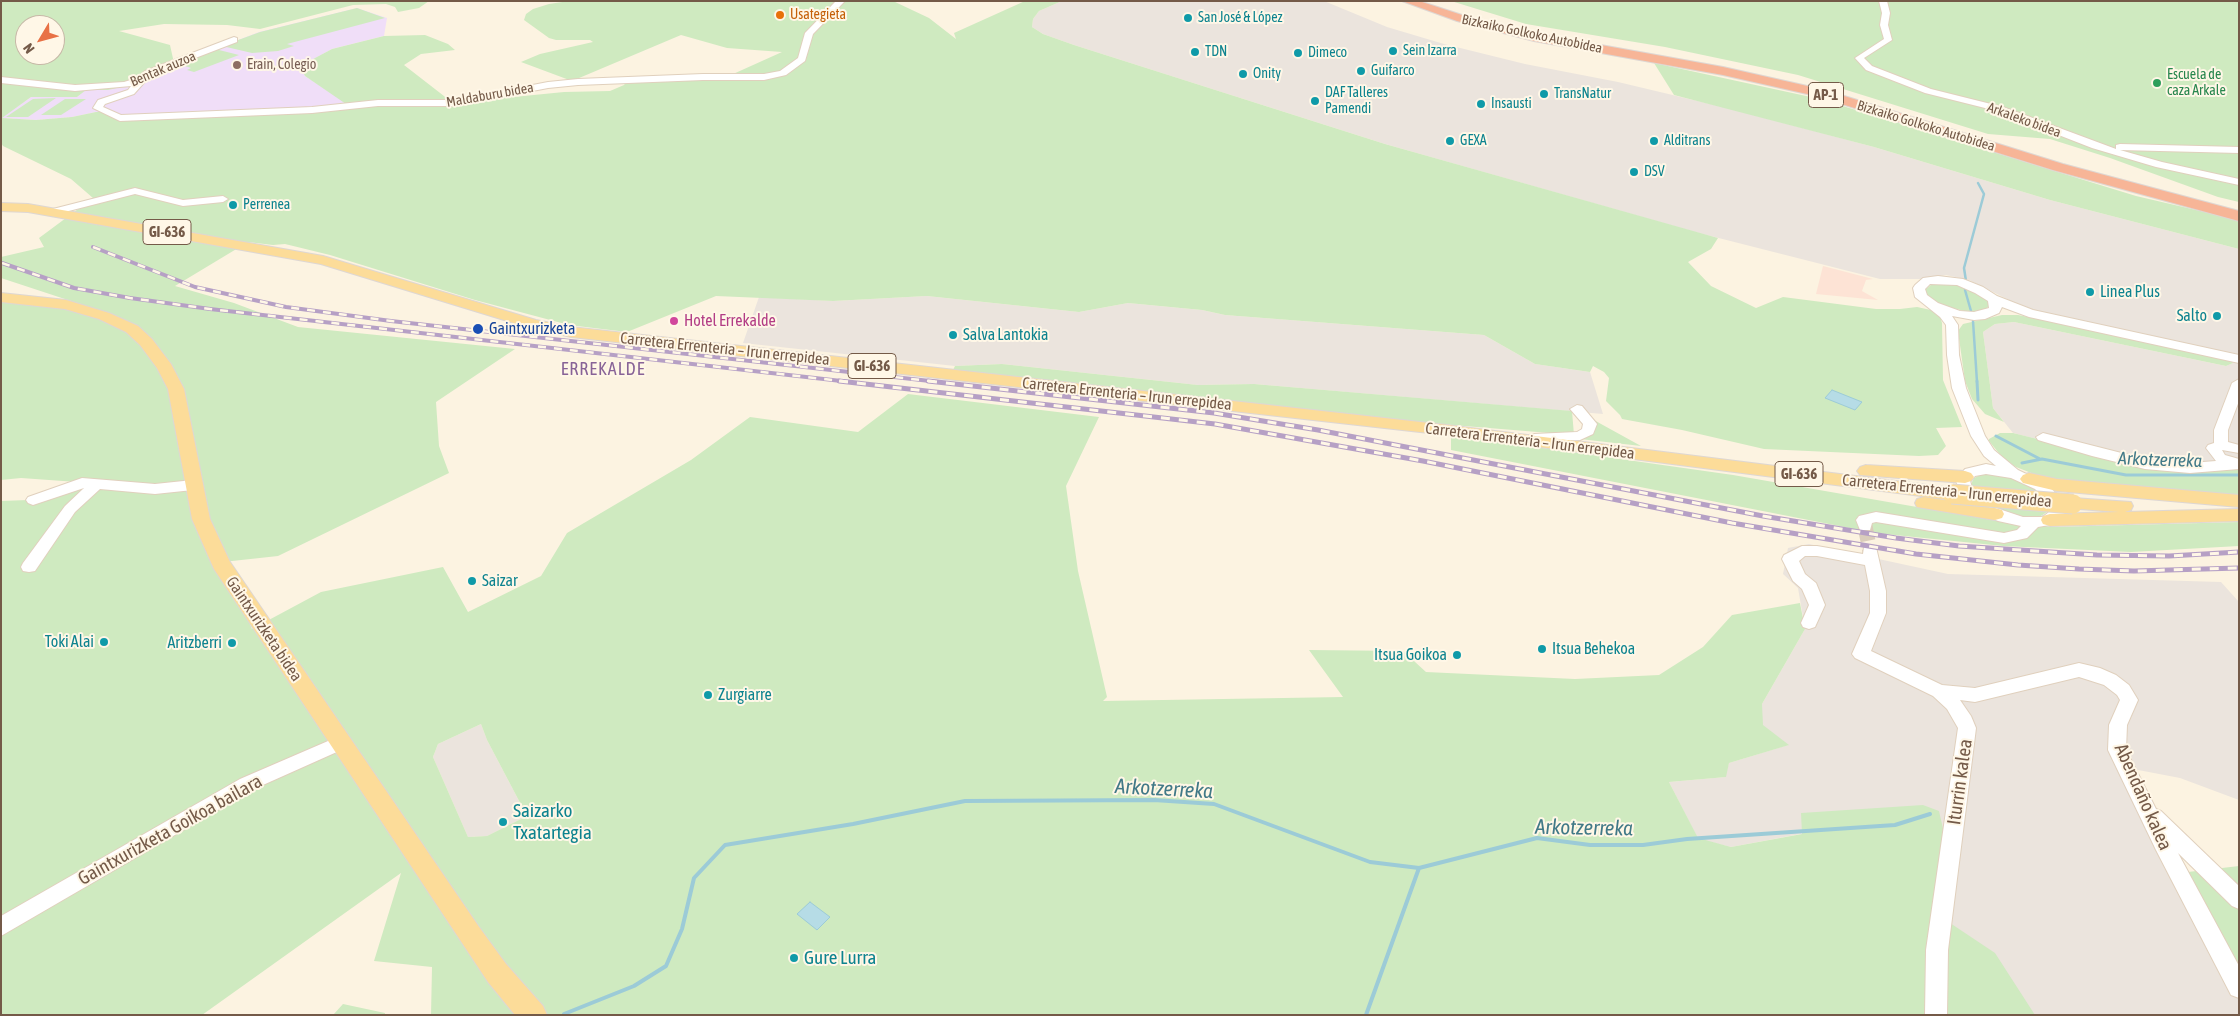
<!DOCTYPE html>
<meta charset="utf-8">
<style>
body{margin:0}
#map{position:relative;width:2240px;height:1016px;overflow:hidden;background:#fcf3e1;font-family:"Asap Condensed",sans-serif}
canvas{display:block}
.frame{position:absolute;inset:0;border:2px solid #745a48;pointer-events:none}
.north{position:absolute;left:15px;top:15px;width:50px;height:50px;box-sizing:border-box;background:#fff7e7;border:1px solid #c7b8a7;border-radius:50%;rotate:233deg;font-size:14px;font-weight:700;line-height:20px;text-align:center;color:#745a48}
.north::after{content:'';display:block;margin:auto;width:18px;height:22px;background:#e87145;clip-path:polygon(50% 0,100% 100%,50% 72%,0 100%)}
</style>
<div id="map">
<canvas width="2240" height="1016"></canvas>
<div class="frame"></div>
<div class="north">N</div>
</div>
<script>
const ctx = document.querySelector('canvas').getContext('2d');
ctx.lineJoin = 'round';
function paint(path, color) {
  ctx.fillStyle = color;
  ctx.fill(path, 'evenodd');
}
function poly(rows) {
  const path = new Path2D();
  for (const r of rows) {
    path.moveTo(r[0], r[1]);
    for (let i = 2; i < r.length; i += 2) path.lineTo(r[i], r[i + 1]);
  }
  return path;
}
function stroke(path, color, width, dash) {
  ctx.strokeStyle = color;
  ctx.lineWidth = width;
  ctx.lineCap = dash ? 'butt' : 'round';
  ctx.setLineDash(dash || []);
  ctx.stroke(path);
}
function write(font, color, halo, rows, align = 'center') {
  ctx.font = font + ' "Asap Condensed",sans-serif';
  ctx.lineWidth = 4;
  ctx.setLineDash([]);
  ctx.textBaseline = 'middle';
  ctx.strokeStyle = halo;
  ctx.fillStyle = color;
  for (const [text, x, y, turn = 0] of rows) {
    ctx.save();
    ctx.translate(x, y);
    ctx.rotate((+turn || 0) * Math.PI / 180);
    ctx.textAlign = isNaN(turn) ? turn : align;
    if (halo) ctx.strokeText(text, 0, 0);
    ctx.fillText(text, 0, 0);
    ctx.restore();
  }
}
paint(poly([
 [1823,266,1873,279,1866,280,1862,291,1878,300,1816,294]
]), '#fde3d5');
paint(poly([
 [1062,1,1324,1,1387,27,1444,44,1525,64,1618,82,1727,108,1874,147,2050,200,2239,249,2239,468,2183,470,2092,453,2013,433,1993,408,1983,332,1995,324,2014,322,2226,366,2233,363,2230,353,2027,309,1969,280,1946,275,1923,279,1880,279,1695,232,1385,144,1074,45,1043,34,1032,27,1033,19,1039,11],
 [927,296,1079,312,1128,303,1202,310,1225,315,1484,335,1535,364,1590,372,1603,414,1254,384,1198,385,1002,364,955,366,743,343,759,297,833,301],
 [1809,544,1948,574,2221,582,2239,602,2239,800,2180,778,2133,769,2239,968,2239,1015,2035,1015,1913,898,1854,824,1731,847,1698,839,1669,782,1725,777,1729,763,1788,745,1762,725,1762,704,1805,629,1798,588,1783,574,1788,548],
 [481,724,487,740,527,816,487,836,468,837,433,757,438,744]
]), '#ebe4dd');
paint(poly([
 [357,8,387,18,384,36,332,49,301,66,305,76,347,103,321,108,122,117,96,112,72,117,36,120,1,118,31,97,77,97,85,90,108,90,259,32]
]), '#f0def8');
paint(poly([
 [1,1,429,1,419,8,398,12,395,7,386,4,353,5,260,29,227,25,164,24,119,31,170,45,174,63,121,87,108,90,86,90,77,97,31,97,2,118,36,120,72,117,96,112,108,112,122,117,321,108,346,104,305,76,300,66,332,49,384,36,425,35,448,44,455,50,421,54,404,65,453,103,564,92,610,91,624,85,627,81,722,79,782,52,727,48,681,35,572,81,521,62,540,54,593,42,590,40,556,40,549,38,524,20,526,14,533,9,549,4,569,1,893,1,929,18,956,39,954,33,1025,1,1062,1,1039,11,1033,19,1032,27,1043,34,1074,45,1385,144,1718,238,1711,249,1688,262,1711,286,1756,308,1783,297,1876,309,1900,309,1917,307,1931,310,1940,316,1942,323,1943,380,1962,427,1936,428,1946,446,1938,455,1919,456,1764,449,1682,430,1622,419,1620,415,1606,401,1609,378,1604,372,1593,366,1590,372,1535,364,1484,335,1225,315,1202,310,1128,303,1079,312,927,296,833,301,716,296,627,332,569,325,475,300,330,255,285,244,273,245,248,242,175,286,234,303,298,327,515,349,436,402,439,446,449,473,278,556,223,562,252,629,321,592,443,567,468,612,541,576,567,533,691,460,750,417,858,432,908,394,1099,417,1066,486,1078,571,1107,697,1103,701,1343,697,1309,650,1403,651,1426,672,1575,679,1659,675,1703,647,1732,615,1800,603,1805,629,1762,704,1763,725,1789,745,1729,763,1726,777,1669,782,1698,838,1731,847,1802,834,1801,813,1923,805,1939,811,1944,833,1932,911,1995,953,2035,1015,431,1015,432,967,374,961,401,873,202,1015,1,1015,1,501,28,500,77,482,21,478,1,480,1,299,80,304,1,278,1,257,44,247,39,238,93,198,71,179,3,146,1,143],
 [25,25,55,25,55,55,25,55],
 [481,724,487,740,527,816,487,836,468,837,433,757,438,744],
 [1451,1,2239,1,2239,202,2218,197,2110,158,2050,139,1988,134,1798,75,1665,47,1526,24],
 [357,8,385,18,287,44,294,46,278,51,252,53,222,46,260,32],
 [215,49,239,55,194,72,187,70,191,68,176,63],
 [1654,63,1820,99,2136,196,2239,220,2239,249,2050,200,1874,147,1674,95],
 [56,98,28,117,6,117,33,99],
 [65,99,86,99,61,115,41,115],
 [1932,284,1959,285,1984,297,1988,302,1988,307,1984,310,1968,312,1938,304,1926,295,1925,290],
 [2002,315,2018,315,2039,319,2232,360,2233,363,2226,366,2014,322,1995,324,1983,332,1993,408,2004,422,1985,414,1972,399,1965,381,1958,331,1963,324],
 [1002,364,1198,385,1254,384,1572,411,1574,435,1367,418,953,370,955,366],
 [1592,419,1641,446,1580,439,1593,432],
 [2000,433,2013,433,2135,463,2239,468,2239,497,2095,482,2071,482,2039,476,2016,467,2002,457,1989,441,1989,439],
 [1451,435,1733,475,1986,519,2053,527,2239,522,2239,546,2131,552,2003,546,1875,533,1451,450],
 [1990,473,2016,478,2039,491,2049,506,2047,512,2041,516,2031,518,2019,517,1995,510,1972,490,1971,484,1974,478,1980,475],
 [2239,866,2239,968,2188,872],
 [343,1004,385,1013,385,1015,333,1015]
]), '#cfeac0');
const water = poly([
 [1832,390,1862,402,1855,410,1825,398,1832,390],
 [810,902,830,917,817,930,797,914,810,902]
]);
paint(water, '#b6dce6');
stroke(water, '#9ccbd7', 1);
stroke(poly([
 [1966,281,1964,268,1984,194,1978,183],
 [1965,290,1971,311],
 [1973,321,1977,382]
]), '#9ccbd7', 2.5);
stroke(poly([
 [1977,381,1978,400],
 [1996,436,2040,459],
 [2022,463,2042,459,2126,475,2239,475]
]), '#9ccbd7', 3);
stroke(poly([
 [564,1014,634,986,666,966,682,929,694,878,725,845,853,824,965,801,1154,800,1214,804,1370,862,1419,868,1537,838,1590,845,1643,845,1687,839,1895,825,1930,814],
 [1366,1015,1419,868]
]), '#9ccbd7', 4);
stroke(poly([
 [1865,526,1870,551]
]), '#dacdbb', 15, [15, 8]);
const minor = poly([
 [836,1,845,1,813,34,805,61,786,75,764,80,703,80,578,85,548,88,455,106,378,106,312,113,120,121,93,108,98,100,128,90,131,86,75,91,1,83,1,77,75,85,124,82,137,78,145,71,234,37,237,38,237,42,151,75,134,94,105,104,103,107,121,115,312,107,378,100,455,100,548,82,578,79,703,74,764,74,780,71,798,58,805,33,836,1],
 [1879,1,1887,1,1890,13,1888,25,1892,40,1864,58,1872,66,1931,89,2003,107,2116,149,2116,145,2120,144,2239,147,2239,153,2120,150,2162,162,2239,179,2239,185,2156,167,2092,148,1997,111,1925,93,1866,70,1855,58,1884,39,1880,25,1882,13,1879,1],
 [135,188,183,200,223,196,228,199,223,202,183,206,135,194,53,215,48,212,49,210,135,188],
 [1938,276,1963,279,1983,287,1997,296,2033,310,2239,355,2239,363,2029,317,2002,307,1999,313,1985,319,1974,320,1952,316,1958,325,1959,355,1966,388,1985,436,1994,450,2018,470,2045,483,2060,497,2066,509,2065,513,2055,524,2038,527,2027,538,2004,543,1876,522,1872,523,1870,530,1860,530,1856,520,1859,516,1876,512,2004,533,2017,530,2021,526,1998,521,1977,511,1959,492,1956,480,1965,469,1986,464,1996,466,1984,456,1971,436,1952,388,1947,355,1946,325,1940,317,1915,297,1913,288,1915,285,1923,278,1938,276],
 [1930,284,1957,285,1975,293,1988,301,1989,308,1974,312,1960,311,1938,303,1927,295,1925,289,1930,284],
 [1986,474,2011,478,2035,489,2048,502,2050,511,2043,517,2023,517,1987,505,1973,490,1970,481,1975,476,1986,474],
 [2239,379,2239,401,2228,430,2228,442,2239,445,2239,453,2222,450,2225,455,2239,459,2239,469,2190,473,2145,469,2092,456,2038,440,2036,437,2043,433,2145,459,2190,463,2216,461,2206,448,2208,445,2214,443,2214,430,2232,383,2239,379],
 [1577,405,1582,406,1597,424,1593,434,1580,440,1529,441,1527,438,1529,435,1534,434,1577,432,1582,429,1583,424,1570,409,1577,405],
 [82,478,155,484,193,480,198,482,200,485,198,488,193,490,155,494,100,489,75,512,35,571,29,572,23,571,21,567,23,563,65,506,84,488,33,505,28,503,26,500,28,497,82,478],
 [1802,546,1817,546,1863,554,1864,547,1876,547,1886,591,1886,613,1871,651,1942,685,1975,688,2079,663,2100,668,2116,675,2129,685,2138,700,2127,725,2126,750,2156,809,2161,811,2239,886,2239,909,2232,906,2178,853,2239,966,2239,998,2231,995,2156,850,2108,750,2109,725,2120,700,2117,695,2104,685,2079,677,1975,702,1960,700,1971,716,1976,728,1948,950,1947,1015,1925,1015,1926,950,1958,728,1947,709,1933,696,1855,658,1852,654,1870,613,1870,591,1865,565,1817,556,1805,556,1799,561,1805,574,1816,583,1825,605,1815,627,1809,629,1803,627,1801,623,1809,605,1802,589,1793,581,1782,559,1784,555,1802,546],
 [342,735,348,737,351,742,348,747,254,789,1,936,1,916,240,779,342,735]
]);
const major = poly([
 [1,203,28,204,323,256,536,320,571,327,1447,425,1952,488,1959,490,1961,494,1959,498,1952,500,1447,435,571,337,527,327,321,264,28,212,1,211,1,203],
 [1,293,66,300,109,313,138,326,152,339,171,364,184,389,210,519,230,562,479,927,506,964,543,1006,547,1015,515,1015,488,982,214,569,192,519,168,389,157,368,140,345,126,332,99,319,65,309,1,302,1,293],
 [1866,465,1965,471,1971,473,1974,477,1971,481,1965,483,1860,475,1857,471,1860,467,1866,465],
 [2029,473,2057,479,2239,495,2239,507,2057,491,2023,483,2020,479,2023,475,2029,473],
 [1924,497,1995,508,2002,510,2004,514,2002,518,1995,520,1917,507,1915,503,1917,499,1924,497],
 [2073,498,2131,502,2133,506,2131,510,2125,512,2239,509,2239,521,2050,526,2043,524,2041,520,2043,516,2050,514,2119,512,2066,508,2064,504,2066,500,2073,498]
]);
const highway = poly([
 [1402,1,1419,1,1465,16,1534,33,1723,67,1825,90,2063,164,2239,211,2239,221,2053,170,1816,96,1723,75,1534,41,1457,21,1402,1]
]);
stroke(minor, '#e0d0bd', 2);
stroke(major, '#ded7d3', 2);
stroke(highway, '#ded7d3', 2);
paint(minor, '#fff');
paint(major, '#fcdc99');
paint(highway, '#f7b597');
const railFar1 = poly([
 [93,247,195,287,286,307,391,321,939,382],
 [2,263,74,288,130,298,210,309,850,382]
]);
const rail = poly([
 [839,381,1215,424,1423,461,1732,523,1916,554,2018,565,2079,569,2134,571,2239,568],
 [928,381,1214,413,1318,430,1763,516,1896,538,1959,546,2097,555,2169,556,2239,552]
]);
stroke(railFar1, '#b6a0c5', 4);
stroke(rail, '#b6a0c5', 5);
stroke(railFar1, '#fff7e7', 2.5, [8]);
stroke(rail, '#fff7e7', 3, [9]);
const majorBridge = poly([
 [1952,494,2073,504]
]);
stroke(majorBridge, '#ded7d3', 21, []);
stroke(majorBridge, '#fcdc99', 19);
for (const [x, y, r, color] of [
 [780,15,5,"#e8710a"],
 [1188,18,5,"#0f9aa8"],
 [1393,51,5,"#0f9aa8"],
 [1195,52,5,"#0f9aa8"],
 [1298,53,5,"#0f9aa8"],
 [237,65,5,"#8d6e63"],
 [1361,71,5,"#0f9aa8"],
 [1243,74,5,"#0f9aa8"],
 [2157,83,5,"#2e9e5b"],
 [1544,94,5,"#0f9aa8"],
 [1315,101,5,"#0f9aa8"],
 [1481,104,5,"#0f9aa8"],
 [1450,141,5,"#0f9aa8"],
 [1654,141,5,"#0f9aa8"],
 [1634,172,5,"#0f9aa8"],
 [233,205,5,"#0f9aa8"],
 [2090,292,5,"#0f9aa8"],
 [2217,316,5,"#0f9aa8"],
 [674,321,5,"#d1479c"],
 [478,329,6,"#1a4fb4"],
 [953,335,5,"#0f9aa8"],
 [472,581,5,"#0f9aa8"],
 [104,642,5,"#0f9aa8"],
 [232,643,5,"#0f9aa8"],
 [1542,649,5,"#0f9aa8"],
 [1457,655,5,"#0f9aa8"],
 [708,695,5,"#0f9aa8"],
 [503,822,5,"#0f9aa8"],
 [794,958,5,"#0f9aa8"]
]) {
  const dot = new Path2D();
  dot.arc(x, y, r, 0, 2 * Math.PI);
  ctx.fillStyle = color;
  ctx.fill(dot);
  stroke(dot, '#fff7e7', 2);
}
write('14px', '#c56008', '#fff7e7', [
 ["Usategieta",790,15]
], 'left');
write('14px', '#0d838f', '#fff7e7', [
 ["San José & López",1198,18],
 ["Sein Izarra",1403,51],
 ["TDN",1205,52],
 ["Dimeco",1308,53],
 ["Guifarco",1371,71],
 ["Onity",1253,74],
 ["DAF Talleres",1325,93],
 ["Pamendi",1325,109],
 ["TransNatur",1554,94],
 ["Insausti",1491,104],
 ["GEXA",1460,141],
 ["Alditrans",1664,141],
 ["DSV",1644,172],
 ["Perrenea",243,205]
], 'left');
write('14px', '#745a48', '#fff7e7', [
 ["Bizkaiko Golkoko Autobidea",1532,34,12],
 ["Bentak auzoa",163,69,-23],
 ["Maldaburu bidea",490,95,-10],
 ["Arkaleko bidea",2024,120,20],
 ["Bizkaiko Golkoko Autobidea",1926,126,17]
]);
write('14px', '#785e54', '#fff7e7', [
 ["Erain, Colegio",247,65]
], 'left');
write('14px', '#27864d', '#fff7e7', [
 ["Escuela de",2167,75],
 ["caza Arkale",2167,91]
], 'left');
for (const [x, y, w] of [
 [1826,95,35],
 [167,232,48],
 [872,366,48],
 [1799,474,48]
]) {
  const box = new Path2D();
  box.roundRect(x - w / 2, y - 12.5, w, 25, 4);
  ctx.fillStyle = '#fff7e7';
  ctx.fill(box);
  stroke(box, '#745a48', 1);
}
write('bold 15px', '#745a48', null, [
 ["AP-1",1826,95],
 ["GI-636",167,232],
 ["GI-636",872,366],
 ["GI-636",1799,474]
]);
write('16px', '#0d838f', '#fff7e7', [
 ["Linea Plus",2100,292],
 ["Salto",2207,316,"right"],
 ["Salva Lantokia",963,335],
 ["Saizar",482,581],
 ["Toki Alai",94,642,"right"],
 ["Aritzberri",222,643,"right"],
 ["Itsua Behekoa",1552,649],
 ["Itsua Goikoa",1447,655,"right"],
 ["Zurgiarre",718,695]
], 'left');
write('16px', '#b23c85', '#fff7e7', [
 ["Hotel Errekalde",684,321]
], 'left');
write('16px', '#164399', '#fff7e7', [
 ["Gaintxurizketa",489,329]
], 'left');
write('16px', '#745a48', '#fff7e7', [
 ["Carretera Errenteria – Irun errepidea",725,349,6],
 ["Carretera Errenteria – Irun errepidea",1127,394,6],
 ["Carretera Errenteria – Irun errepidea",1530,441,7],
 ["Carretera Errenteria – Irun errepidea",1947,491,6],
 ["Gaintxurizketa bidea",264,629,56]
]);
ctx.letterSpacing = '1px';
write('18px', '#886397', '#fff7e7', [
 ["ERREKALDE",603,369]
]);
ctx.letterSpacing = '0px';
write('italic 18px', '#417987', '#fff7e7', [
 ["Arkotzerreka",2160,460,2]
]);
write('19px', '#745a48', '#fff7e7', [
 ["Iturrin kalea",1960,782,-82],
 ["Abendaño kalea",2143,797,66],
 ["Gaintxurizketa Goikoa bailara",170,830,-29]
]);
write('19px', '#0d838f', '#fff7e7', [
 ["Saizarko",513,811],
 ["Txatartegia",513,833],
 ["Gure Lurra",804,958]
], 'left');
write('italic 21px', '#417987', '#fff7e7', [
 ["Arkotzerreka",1164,789,3],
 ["Arkotzerreka",1584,828,1]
]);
</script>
